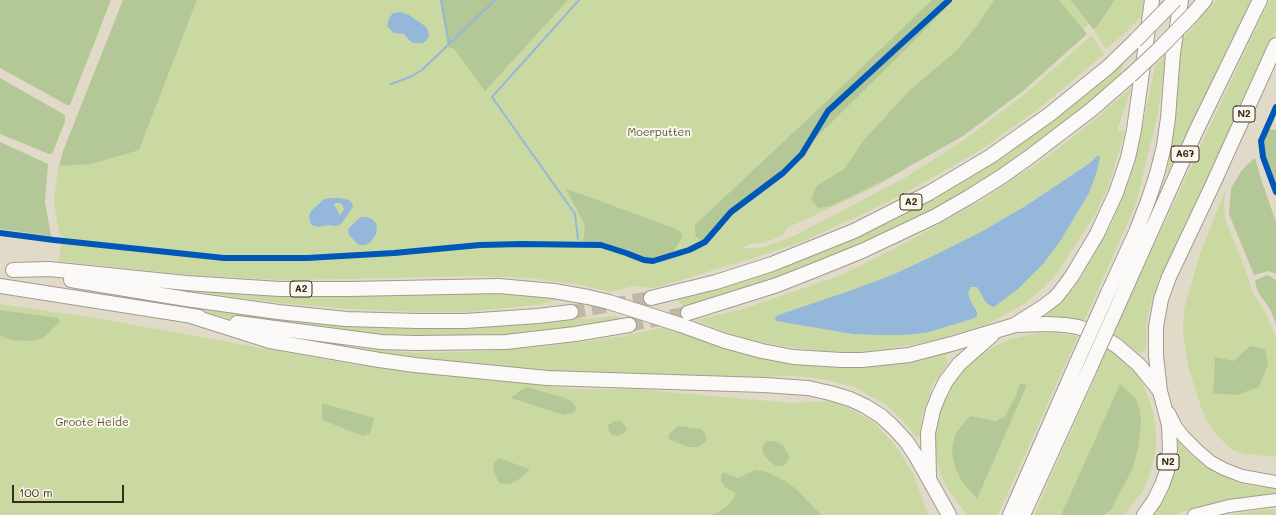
<!DOCTYPE html>
<style>
body{margin:0}
#map{position:relative;width:1276px;height:515px;overflow:hidden;background:#e2dac8;font-family:Mali,sans-serif}
canvas{display:block}
.scale{position:absolute;left:12px;top:485px;width:112px;height:18px;box-sizing:border-box;border:2px solid #3b2a1e;border-top:0;padding-left:5px;font-size:12px;line-height:14px;white-space:nowrap;color:#3b2a1e;-webkit-text-stroke:3px #fbf7ec;paint-order:stroke}
</style>
<div id="map">
<canvas width="1276" height="515"></canvas>
<div class="scale">100 m</div>
</div>
<script>
const ctx = document.querySelector('canvas').getContext('2d');
ctx.lineJoin = 'round';
function paint(path, color) {
  ctx.fillStyle = color;
  ctx.fill(path, 'evenodd');
}
function poly(rows) {
  const path = new Path2D();
  for (const r of rows) {
    path.moveTo(r[0], r[1]);
    for (let i = 2; i < r.length; i += 2) path.lineTo(r[i], r[i + 1]);
  }
  return path;
}
function stroke(path, color, width, dash) {
  ctx.strokeStyle = color;
  ctx.lineWidth = width;
  ctx.lineCap = dash ? 'butt' : 'round';
  ctx.setLineDash(dash || []);
  ctx.stroke(path);
}
function write(font, color, halo, rows, align = 'center') {
  ctx.font = font + ' Mali,sans-serif';
  ctx.lineWidth = 4;
  ctx.setLineDash([]);
  ctx.textBaseline = 'middle';
  ctx.strokeStyle = halo;
  ctx.fillStyle = color;
  for (const [text, x, y, turn = 0] of rows) {
    ctx.save();
    ctx.translate(x, y);
    ctx.rotate((+turn || 0) * Math.PI / 180);
    ctx.textAlign = isNaN(turn) ? turn : align;
    if (halo) ctx.strokeText(text, 0, 0);
    ctx.fillText(text, 0, 0);
    ctx.restore();
  }
}
paint(poly([
 [197,0,1107,0,1078,37,969,126,879,185,787,228,782,236,763,243,750,244,740,249,765,247,796,235,906,177,964,140,1025,94,1092,35,1104,54,1042,106,985,147,925,182,886,203,804,241,769,253,655,288,634,286,610,292,581,285,529,278,469,276,350,279,281,280,189,275,59,261,61,244,63,244,63,237,60,235,57,222,54,201,57,175,59,166,139,150],
 [1115,0,1144,0,1141,17,1123,35,1106,49,1093,29,1096,27],
 [1216,0,1253,0,1167,174,1170,136,1178,83,1180,56,1183,39],
 [1270,0,1276,0,1276,31,1158,284,1152,299,1148,316,1146,334,1146,350,1139,353,1114,334,1132,293,1246,49],
 [1167,54,1158,113,1136,204,1084,321,1064,317,1045,317,1069,295,1079,281,1111,225,1130,178,1139,143,1155,66],
 [1125,58,1120,76,1088,103,998,170,968,190,936,209,814,266,687,310,676,299,930,199],
 [1131,88,1117,131,1125,131,1108,188,1096,213,1056,275,1040,291,1024,304,986,325,932,341,897,347,863,352,819,351,782,346,743,338,695,320,743,309,839,276,907,242,977,203,1047,157,1099,116],
 [1098,156,1089,193,1061,240,1043,264,977,287,972,287,968,292,971,302,977,312,977,316,972,319,926,333,852,334,777,321,775,317,778,315,852,290,892,275,933,256,981,232,1027,205,1090,163],
 [1226,188,1224,205,1225,218,1246,272,1253,293,1266,313,1276,337,1276,457,1245,454,1235,451,1227,446,1213,430,1206,419,1201,407,1188,366,1183,332,1184,309,1199,257],
 [1215,357,1234,362,1213,393],
 [182,288,470,292,527,294,560,299,537,305,464,312,418,312,349,309,279,303,182,290],
 [179,303,277,317,571,317,585,319,616,316,624,321,503,336,416,338,346,333,277,325,178,310],
 [0,304,95,318,351,364,425,373,575,389,635,389,792,403,830,401,845,406,874,422,895,445,913,473,928,515,0,515],
 [668,326,793,362,956,348,957,350,945,355,948,363,933,384,922,416,920,436,916,437,905,423,887,405,854,387,836,382,816,378,794,376,699,379,548,373,468,366,300,343,417,353,469,352,539,347,579,342,625,336],
 [1038,333,1056,333,1078,336,998,515,967,515,947,488,940,473,936,454,936,431,943,403,953,383,963,371,981,355,991,348,1010,339],
 [1020,383,1027,385,977,499,962,482,955,467,969,416,996,421,1005,416,1016,395],
 [1108,348,1119,356,1133,369,1142,382,1150,402,1154,417,1156,433,1156,449,1149,477,1144,489,1128,510,1123,515,1104,515,1111,510,1133,468,1138,449,1120,384,1061,515,1034,515],
 [1178,441,1193,457,1214,471,1241,484,1276,489,1276,495,1256,497,1212,504,1196,507,1174,515,1154,515,1168,489,1172,476,1175,442],
 [1276,509,1276,515,1227,515,1259,510]
]), '#c9d9a1');
paint(poly([
 [0,0,111,0,70,105,67,105,0,68],
 [123,0,197,0,139,150,91,164,59,166,63,151],
 [440,0,568,0,485,91,454,49,448,47],
 [932,0,953,0,908,47,779,174,729,210,710,231,703,241,696,237,695,231,695,225,828,100],
 [994,0,1059,0,1087,34,1023,91,963,136,887,179,831,206,818,208,811,199,817,186,845,168,863,141,910,90,956,51,976,27],
 [1071,0,1115,0,1096,28,1093,29],
 [0,78,65,115,65,122,52,154,49,154,0,134],
 [1268,129,1276,130,1276,186,1262,149,1263,141],
 [0,142,48,164,45,202,51,236,0,229],
 [1255,158,1262,182,1276,222,1276,274,1269,271,1254,275,1229,214,1231,188,1242,170,1249,163],
 [567,189,671,227,681,232,682,237,674,251,671,253,649,259,610,246,582,241,584,237,585,225,567,191],
 [1267,275,1271,277,1276,280,1276,324,1270,309,1258,292,1255,282,1256,280],
 [0,310,58,318,60,322,43,338,33,341,13,340,4,338,0,335],
 [1250,346,1265,349,1268,365,1259,387,1236,395,1213,393,1215,357,1234,361],
 [1020,383,1027,385,977,499,962,482,955,467,952,451,955,434,970,416,996,421,1005,416,1016,395],
 [1120,384,1135,398,1140,410,1141,423,1138,449,1133,468,1111,510,1104,515,1061,515],
 [528,387,550,394,562,397,571,401,576,407,575,412,564,415,511,398,521,390],
 [322,403,374,418,370,433,363,436,342,428,323,420,322,410],
 [614,421,620,421,623,423,627,429,625,433,618,436,612,435,609,431,608,427,608,425],
 [678,426,701,429,705,433,706,440,704,443,698,447,688,447,668,439,669,434],
 [766,441,774,441,783,445,789,455,789,459,784,465,776,466,770,462,763,454,762,447],
 [498,458,530,469,521,478,510,484,501,484,497,479,493,470,494,464],
 [756,470,767,472,785,481,796,489,821,515,712,515,725,508,733,499,736,493,726,488,721,481,721,475,723,472,738,478]
]), '#b4c797');
paint(poly([
 [401,12,409,15,425,26,428,30,429,36,427,40,423,43,414,43,410,41,404,34,394,33,387,26,389,18,393,13],
 [1098,155,1100,157,1097,171,1089,193,1061,240,1043,264,1018,289,994,307,989,305,985,301,977,287,971,287,968,293,971,302,977,312,977,316,972,319,926,333,903,335,877,335,852,334,776,321,775,317,778,315,852,290,892,275,933,256,981,232,1027,205,1090,163],
 [331,198,339,198,349,200,352,203,353,207,341,224,337,226,329,225,318,227,312,225,310,222,309,215,312,210,324,199],
 [336,203,340,203,343,205,344,210,340,215,334,204],
 [361,217,367,217,372,219,376,223,377,227,376,234,370,243,365,245,359,245,349,235,348,229,355,222]
]), '#95b8da');
stroke(poly([
 [441,0,449,44],
 [391,84,410,77,422,70,495,0],
 [578,239,575,214,492,97,579,0]
]), '#95b8da', 2);
stroke(poly([
 [571,312,651,298],
 [629,325,688,313]
]), '#c1b7a6', 14, [14, 7]);
const primary = poly([
 [1169,413,1176,427,1184,437,1197,450,1211,462,1224,469,1242,476,1276,482],
 [1194,515,1229,506,1276,500]
]);
const highway = poly([
 [1192,15,1205,0],
 [13,270,49,269,186,283,280,289,349,289,499,286,554,291,588,297],
 [71,280,186,299,278,312,346,319,417,321,465,321,538,316,571,312],
 [0,286,199,317],
 [651,298,716,282,772,264,854,231,929,193,991,156,1050,114,1108,67,1135,41],
 [1103,304,1136,232,1148,201,1157,174,1164,146,1168,118,1173,53,1181,0],
 [1116,310,1196,131,1260,0],
 [688,313,777,285,815,270,862,251,936,216,969,197,1001,177,1028,158,1091,110,1130,76],
 [191,316,270,341,379,360,415,365,547,378,764,385,808,388,830,393,850,399,865,406,881,416,893,427,906,441,916,456,949,515],
 [237,323,381,342,416,343,506,342,575,334,629,325],
 [1016,324,1043,307,1056,297,1064,287,1072,276,1097,234,1116,193,1128,158,1134,130,1152,0],
 [681,325,725,341,762,351,793,357,842,360,862,360,909,355,955,343,1015,325,1048,324,1065,325,1078,327,1096,333,1117,346,1139,365,1160,391],
 [929,477,928,433,933,410,939,395,946,381,959,364,992,335],
 [1010,515,1077,362],
 [1023,515,1090,368],
 [1144,515,1154,501,1162,485,1167,471,1170,450,1169,425,1160,391,1156,356,1156,327,1161,299,1169,277,1213,184,1276,45]
]);
stroke(primary, '#a29b8f', 14);
stroke(highway, '#a29b8f', 16);
stroke(primary, '#fbf9f7', 12);
stroke(highway, '#fbf9f7', 14);
const highwayBridge = poly([
 [1135,41,1175,0],
 [1130,76,1159,49,1192,15],
 [588,297,609,302,681,325],
 [1077,362,1103,304],
 [1090,368,1116,310]
]);
stroke(highwayBridge, '#a29b8f', 16, []);
stroke(highwayBridge, '#fbf9f7', 14);
stroke(poly([
 [1276,107,1261,141,1263,157,1276,192],
 [0,233,54,240,224,258,307,258,394,253,480,245,522,244,601,245,626,253,644,260,653,261,689,250,705,242,731,212,783,173,802,154,828,111,949,0]
]), '#0057b8', 6);
for (const [x, y, w] of [
 [1244,114,22],
 [1185,154,28],
 [911,202,22],
 [301,289,22],
 [1168,462,22]
]) {
  const box = new Path2D();
  box.roundRect(x - w / 2, y - 8, w, 16, 3);
  ctx.fillStyle = '#fbf7ec';
  ctx.fill(box);
  stroke(box, '#3b2a1e', 1);
}
write('bold 10px', '#3b2a1e', null, [
 ["N2",1244,114],
 ["A67",1185,154],
 ["A2",911,202],
 ["A2",301,289],
 ["N2",1168,462]
]);
write('11px', '#595637', '#fbf7ec', [
 ["Moerputten",659,133],
 ["Groote Heide",92,423]
]);
</script>
